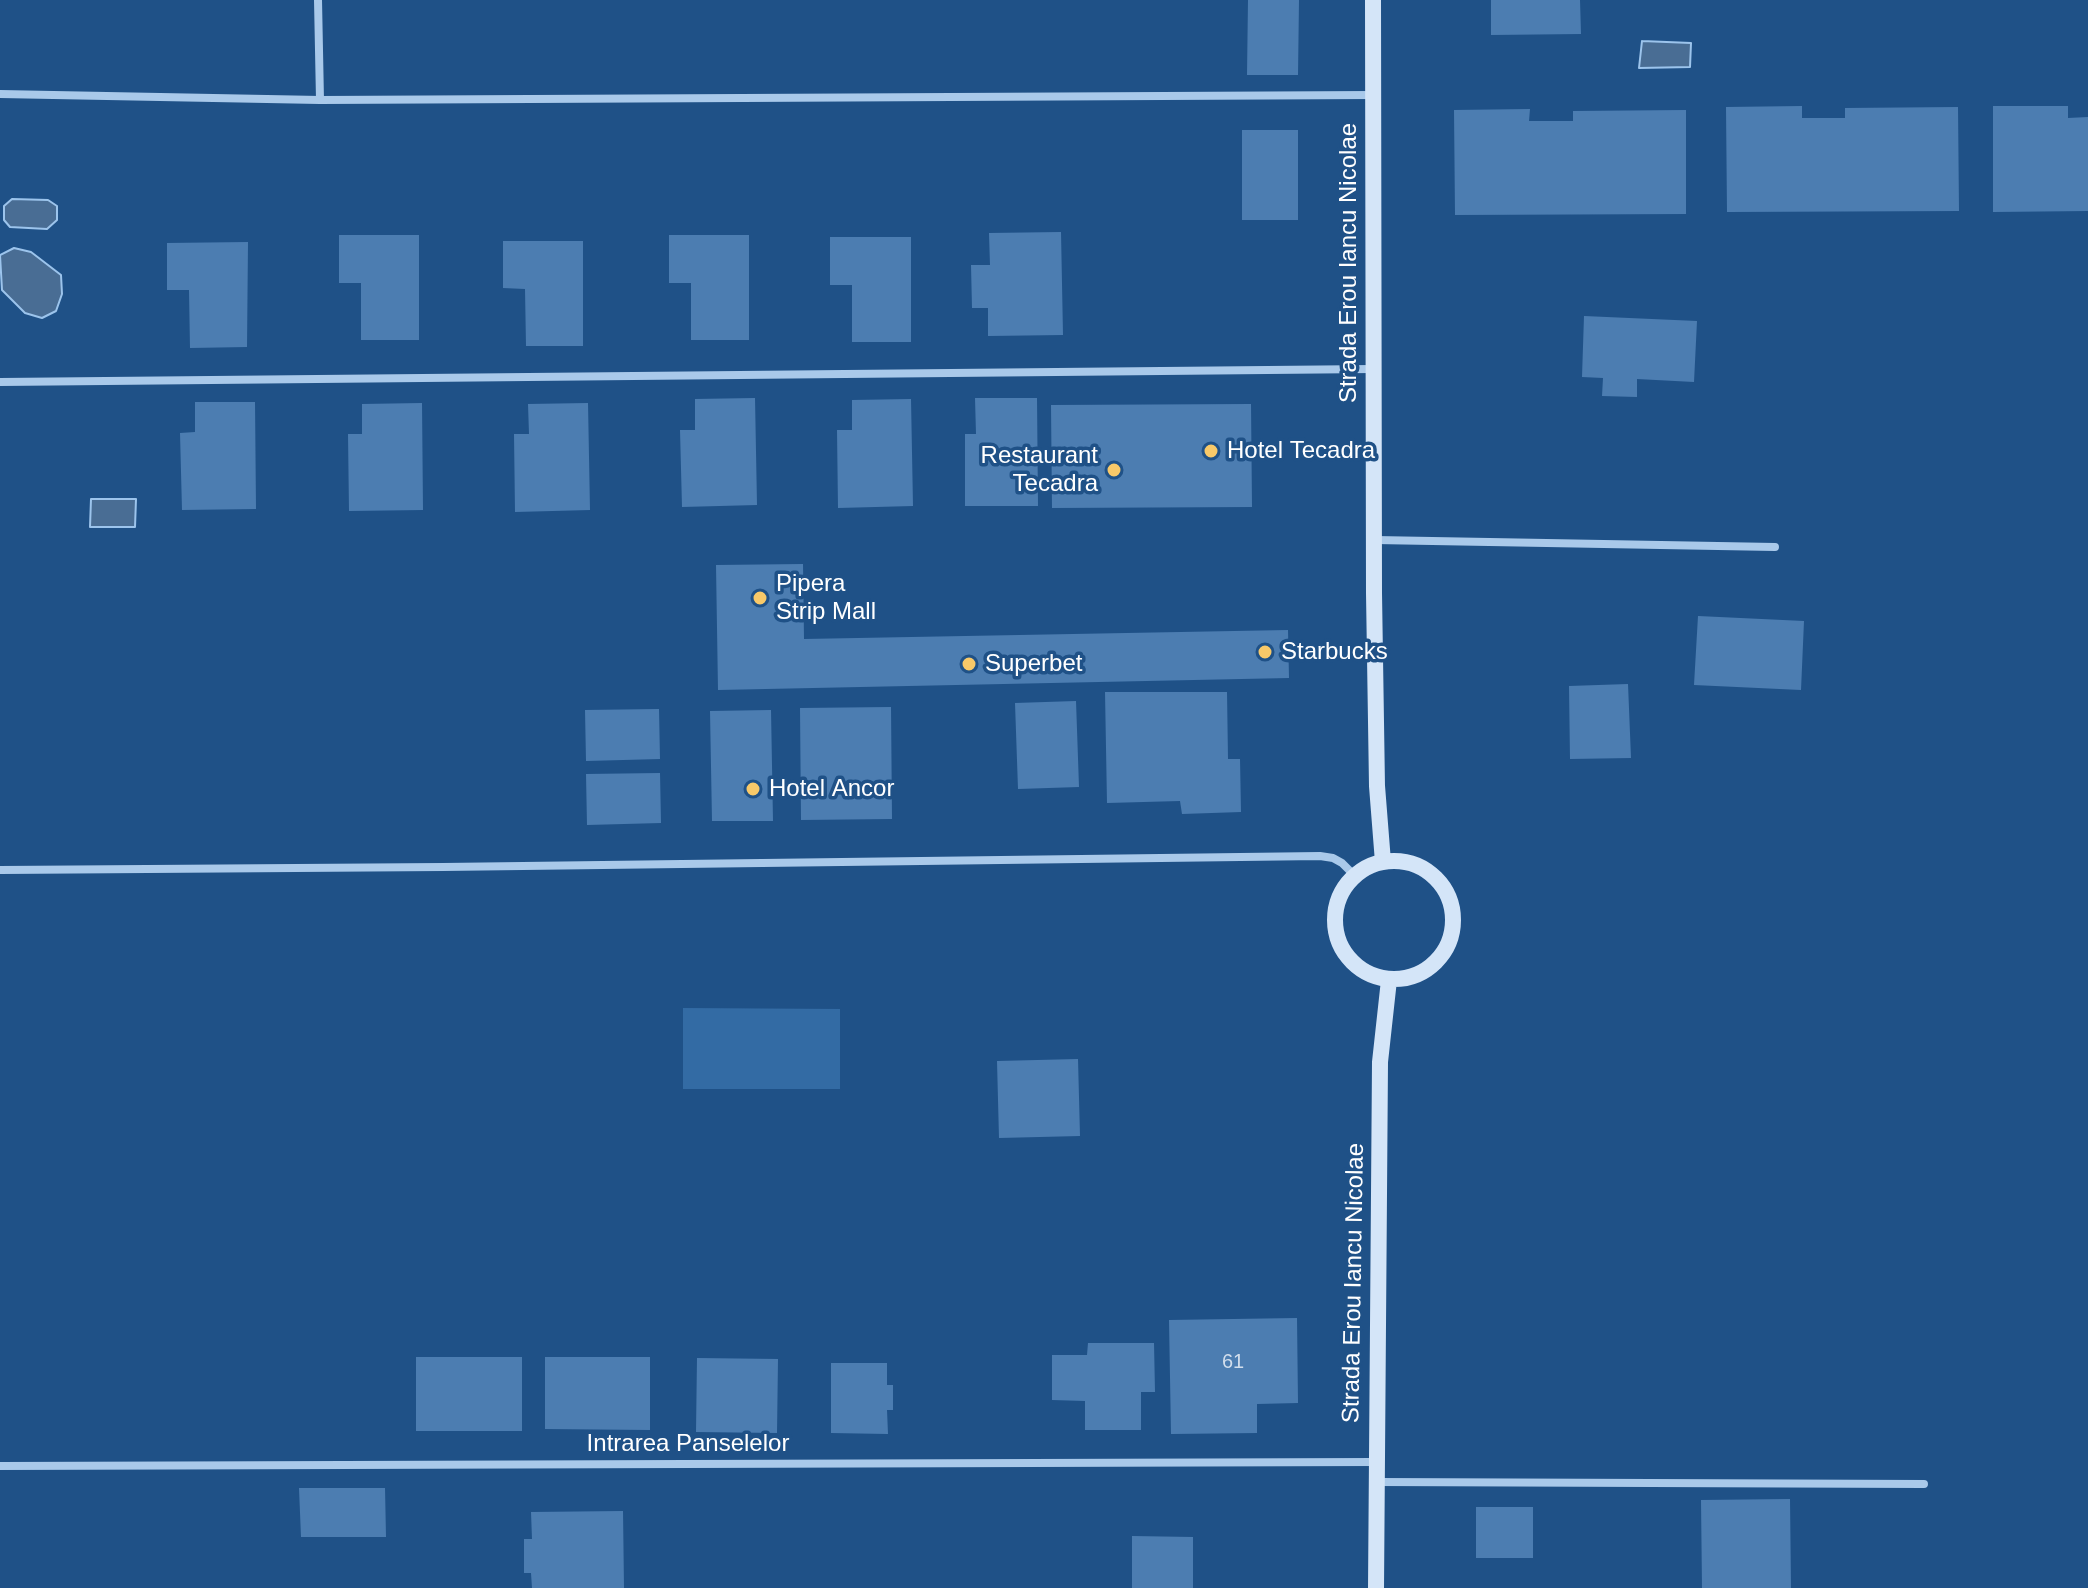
<!DOCTYPE html>
<style>
body{margin:0}
canvas{display:block;background:#1f5187}
</style>
<canvas width="2088" height="1588"></canvas>
<script>
const ctx = document.querySelector('canvas').getContext('2d');
ctx.lineJoin = 'round';
function paint(path, color) {
  ctx.fillStyle = color;
  ctx.fill(path, 'evenodd');
}
function poly(rows) {
  const path = new Path2D();
  for (const r of rows) {
    if (r.length === 3) {
      path.moveTo(r[0] + r[2], r[1]);
      path.arc(r[0], r[1], r[2], 0, 2 * Math.PI);
      continue;
    }
    path.moveTo(r[0], r[1]);
    for (let i = 2; i < r.length; i += 2) path.lineTo(r[i], r[i + 1]);
  }
  return path;
}
function stroke(path, color, width, dash) {
  ctx.strokeStyle = color;
  ctx.lineWidth = width;
  ctx.lineCap = dash ? 'butt' : 'round';
  ctx.setLineDash(dash || []);
  ctx.stroke(path);
}
function write(font, color, halo, rows, align = 'center') {
  ctx.font = font + ' Helvetica,sans-serif';
  ctx.lineWidth = 7;
  ctx.setLineDash([]);
  ctx.textBaseline = 'middle';
  ctx.strokeStyle = halo;
  ctx.fillStyle = color;
  for (const [text, x, y, turn = 0] of rows) {
    ctx.save();
    ctx.translate(x, y);
    ctx.rotate((+turn || 0) * Math.PI / 180);
    ctx.textAlign = isNaN(turn) ? turn : align;
    if (halo) ctx.strokeText(text, 0, 0);
    ctx.fillText(text, 0, 0);
    ctx.restore();
  }
}
paint(poly([
 [683,1008,840,1009,840,1089,683,1089]
]), '#336ba4');
const water = poly([
 [1642,41,1691,43,1690,67,1639,68,1642,41],
 [12,199,48,200,57,206,57,220,47,229,10,227,4,220,4,206,12,199],
 [14,248,31,252,61,275,62,294,56,311,42,318,25,313,2,290,0,255,14,248],
 [91,499,136,499,135,527,90,527,91,499]
]);
paint(water, '#496d94');
stroke(water, '#9cc4ec', 2);
paint(poly([
 [1248,0,1299,0,1298,75,1247,75],
 [1491,0,1580,0,1581,34,1491,35],
 [1802,106,1802,118,1845,118,1845,108,1958,107,1959,211,1727,212,1726,107],
 [1993,106,2068,106,2068,118,2088,117,2088,211,1993,212],
 [1530,109,1529,121,1573,121,1573,111,1686,110,1686,214,1455,215,1454,110],
 [1242,130,1298,130,1298,220,1242,220],
 [1061,232,1063,335,988,336,988,308,972,308,971,265,990,265,989,233],
 [339,235,419,235,419,340,361,340,361,283,339,283],
 [669,235,749,235,749,340,691,340,691,283,669,283],
 [830,237,911,237,911,342,852,342,852,285,830,285],
 [503,241,583,241,583,346,526,346,525,289,503,288],
 [248,242,247,347,190,348,189,290,167,290,167,243],
 [1584,316,1697,321,1694,382,1637,379,1637,397,1602,396,1603,378,1582,377],
 [755,398,757,505,682,507,680,430,695,430,695,399],
 [975,398,1037,398,1038,506,965,506,965,434,976,434],
 [911,399,913,506,838,508,837,430,852,430,852,400],
 [195,402,255,402,256,509,182,510,180,433,195,432],
 [422,403,423,510,349,511,348,434,362,434,362,404],
 [588,403,590,510,515,512,514,434,529,434,528,404],
 [1251,404,1252,507,1052,508,1051,405],
 [803,564,804,639,1288,630,1289,678,718,690,716,565],
 [1698,616,1804,621,1801,690,1694,685],
 [1628,684,1631,758,1570,759,1569,686],
 [1105,692,1227,692,1228,759,1240,759,1241,812,1182,814,1180,801,1107,803],
 [1076,701,1079,787,1018,789,1015,703],
 [891,707,892,819,801,820,800,708],
 [659,709,660,759,586,761,585,710],
 [771,710,773,821,712,821,710,711],
 [660,773,661,823,587,825,586,774],
 [1078,1059,1080,1136,999,1138,997,1061],
 [1297,1318,1298,1403,1257,1404,1257,1433,1171,1434,1169,1320],
 [1088,1343,1154,1343,1155,1392,1141,1392,1141,1430,1085,1430,1085,1401,1052,1400,1052,1355,1087,1355],
 [416,1357,522,1357,522,1431,416,1431],
 [545,1357,650,1357,650,1430,545,1429],
 [697,1358,778,1359,777,1433,696,1432],
 [831,1363,887,1363,887,1385,893,1385,893,1410,887,1410,888,1434,831,1433],
 [299,1488,385,1488,386,1537,301,1537],
 [1790,1499,1791,1588,1702,1588,1701,1500],
 [1476,1507,1533,1507,1533,1558,1476,1558],
 [623,1511,624,1588,532,1588,531,1573,524,1573,524,1539,532,1539,531,1512],
 [1132,1536,1193,1537,1193,1588,1132,1588]
]), '#4c7db1');
stroke(poly([
 [318,0,320,100],
 [0,94,320,100,1373,95],
 [0,382,1373,369],
 [1375,540,1775,547],
 [0,870,443,867,1320,856,1333,858,1342,863,1355,876],
 [0,1466,1376,1462],
 [1377,1482,1924,1484]
]), '#a9c9ea', 8);
stroke(poly([
 [1373,0,1374,593,1377,786,1383,862],
 [1394,920,59],
 [1376,1588,1380,1062,1389,980]
]), '#d4e5f8', 16);
for (const [x, y, r, color] of [
 [1211,451,8,"#f8c969"],
 [1114,470,8,"#f8c969"],
 [760,598,8,"#f8c969"],
 [1265,652,8,"#f8c969"],
 [969,664,8,"#f8c969"],
 [753,789,8,"#f8c969"]
]) {
  const dot = new Path2D();
  dot.arc(x, y, r, 0, 2 * Math.PI);
  ctx.fillStyle = color;
  ctx.fill(dot);
  stroke(dot, '#1f5187', 3);
}
write('20px', '#d2deec', null, [
 ["61",1233,1362]
]);
write('24px', '#fff', '#1f5187', [
 ["Strada Erou Iancu Nicolae",1349,263,-90],
 ["Strada Erou Iancu Nicolae",1354,1283,-89],
 ["Intrarea Panselelor",688,1444]
]);
write('24px', '#fff', '#1f5187', [
 ["Hotel Tecadra",1227,451],
 ["Restaurant",1098,456,"right"],
 ["Tecadra",1098,484,"right"],
 ["Pipera",776,584],
 ["Strip Mall",776,612],
 ["Starbucks",1281,652],
 ["Superbet",985,664],
 ["Hotel Ancor",769,789]
], 'left');
</script>
